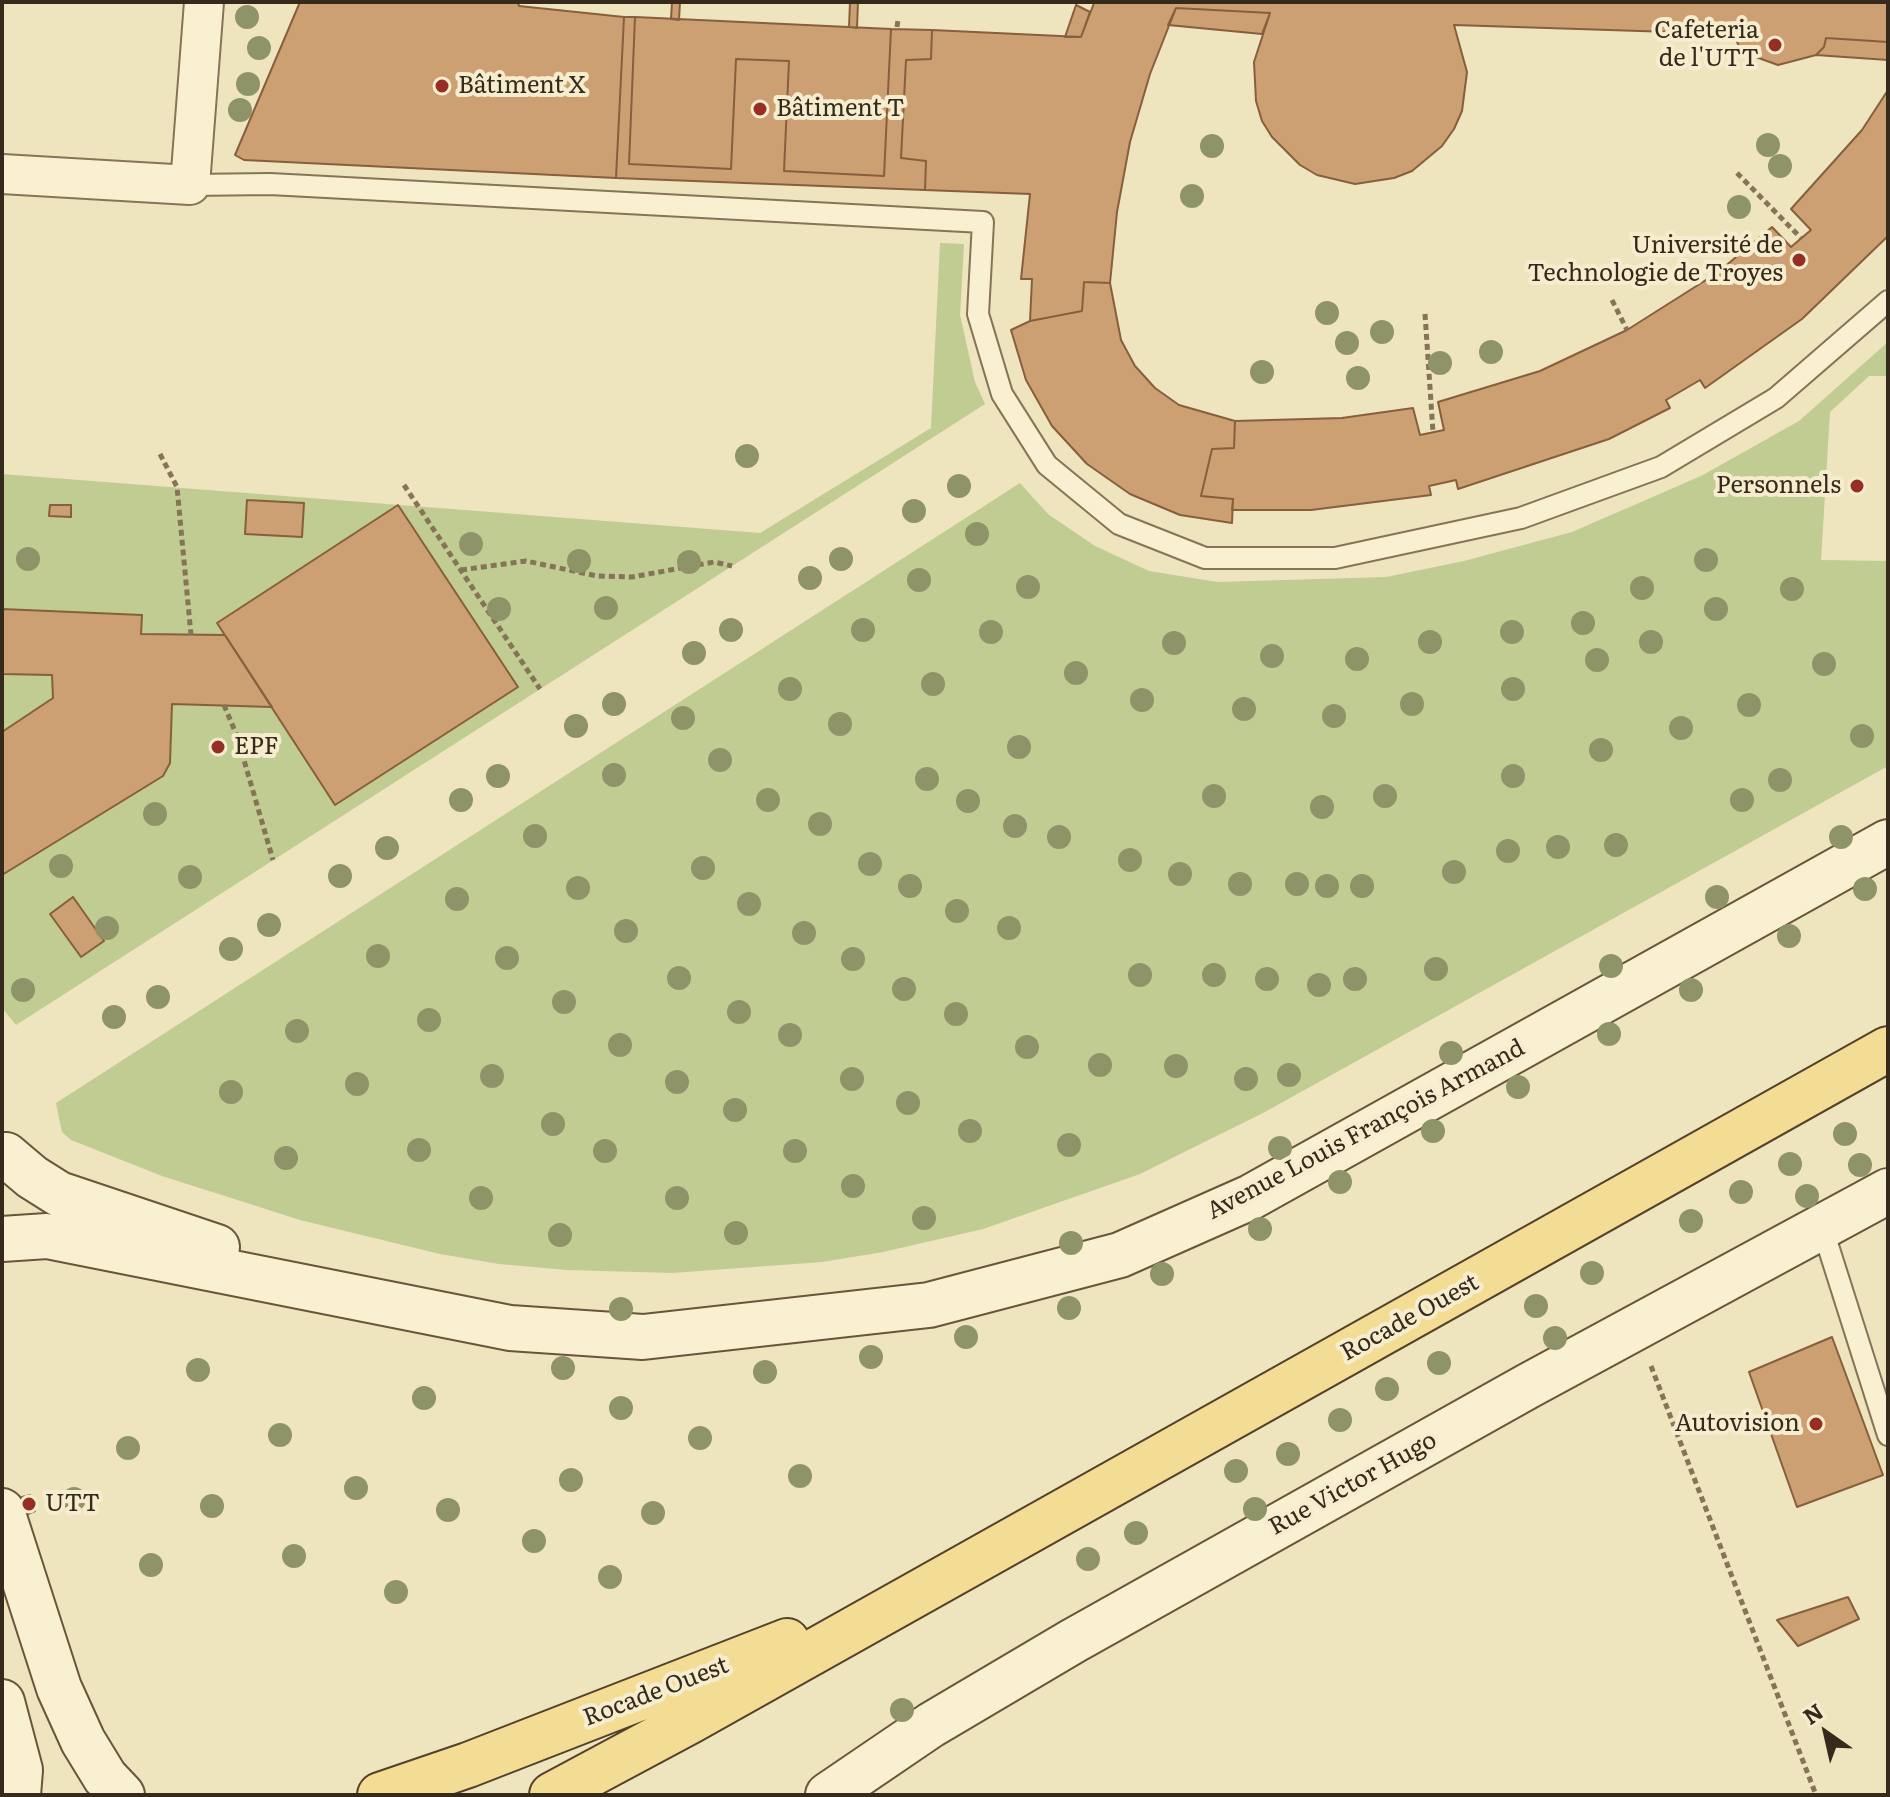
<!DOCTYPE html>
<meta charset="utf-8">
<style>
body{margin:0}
#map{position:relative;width:1890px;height:1797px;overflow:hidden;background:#eee4be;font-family:Literata,serif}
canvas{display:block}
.frame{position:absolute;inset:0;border:4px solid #362a1c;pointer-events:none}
.north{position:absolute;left:1786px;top:1693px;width:80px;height:80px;-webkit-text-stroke:6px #f5edce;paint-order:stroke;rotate:326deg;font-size:22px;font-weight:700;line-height:32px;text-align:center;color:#362a1c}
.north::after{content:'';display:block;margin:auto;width:28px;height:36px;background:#362a1c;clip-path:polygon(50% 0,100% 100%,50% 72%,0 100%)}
</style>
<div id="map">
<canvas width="1890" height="1797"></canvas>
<div class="frame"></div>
<div class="north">N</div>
</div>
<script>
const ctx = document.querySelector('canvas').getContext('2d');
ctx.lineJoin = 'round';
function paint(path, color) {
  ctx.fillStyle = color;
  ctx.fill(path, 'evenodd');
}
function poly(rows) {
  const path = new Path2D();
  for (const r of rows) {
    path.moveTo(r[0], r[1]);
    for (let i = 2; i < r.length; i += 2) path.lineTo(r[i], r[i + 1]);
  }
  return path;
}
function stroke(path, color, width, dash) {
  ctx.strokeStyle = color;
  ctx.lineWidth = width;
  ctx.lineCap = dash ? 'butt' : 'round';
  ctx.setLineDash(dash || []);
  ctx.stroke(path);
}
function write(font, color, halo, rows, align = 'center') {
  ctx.font = font + ' Literata,serif';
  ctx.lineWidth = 8;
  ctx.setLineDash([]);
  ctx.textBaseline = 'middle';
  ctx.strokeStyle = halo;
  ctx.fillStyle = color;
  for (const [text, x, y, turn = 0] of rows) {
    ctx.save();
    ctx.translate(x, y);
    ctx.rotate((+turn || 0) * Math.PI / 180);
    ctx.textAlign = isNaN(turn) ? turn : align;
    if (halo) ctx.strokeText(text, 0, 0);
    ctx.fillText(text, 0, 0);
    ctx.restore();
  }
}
paint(poly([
 [940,243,964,244,960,315,975,382,985,404,16,1025,2,1008,2,474,760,533,931,428],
 [1888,342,1888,376,1869,376,1830,412,1821,560,1888,561,1888,766,1263,1113,1140,1174,983,1229,883,1252,822,1262,672,1273,567,1270,499,1264,440,1254,300,1220,162,1176,71,1140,62,1132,56,1103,1020,483,1048,514,1095,546,1149,571,1218,582,1386,577,1464,561,1572,532,1701,476,1799,421]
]), '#c0cc92');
const building = poly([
 [300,2,518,2,519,6,624,17,616,178,244,160,235,155,300,2],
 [672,2,680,2,679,20,671,19,672,2],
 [850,2,858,2,857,28,849,27,850,2],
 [1115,2,1888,2,1888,42,1826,38,1824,47,1816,55,1778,65,1742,52,1733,34,1454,25,1467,72,1462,111,1454,129,1442,146,1412,171,1394,178,1355,184,1317,175,1300,165,1272,137,1262,121,1256,101,1254,62,1270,13,1176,8,1150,74,1130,142,1117,212,1110,283,1084,282,1082,311,1030,321,1032,279,1021,279,1030,194,925,190,926,161,901,158,906,60,931,59,932,30,1081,37,1094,3,1115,2],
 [1076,5,1090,12,1081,37,1065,37,1076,5],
 [1176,8,1270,13,1262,34,1168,25,1176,8],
 [624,17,635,17,629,164,731,169,736,59,789,61,784,171,884,176,891,29,932,30,931,59,906,60,901,158,926,161,925,190,616,178,624,17],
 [635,17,891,29,884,176,784,171,789,61,736,59,731,169,629,164,635,17],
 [1826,38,1888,42,1888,60,1816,55,1824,47,1826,38],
 [1888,90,1888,236,1802,319,1705,388,1700,380,1666,400,1670,408,1609,439,1458,489,1456,480,1429,486,1431,495,1311,510,1232,510,1233,499,1201,496,1212,449,1234,448,1235,421,1342,418,1413,408,1420,435,1444,430,1438,402,1540,371,1627,330,1717,273,1772,227,1791,247,1811,230,1791,209,1862,130,1888,90],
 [1084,282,1110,283,1121,340,1135,366,1155,388,1179,405,1235,421,1234,448,1212,449,1201,496,1233,499,1232,523,1180,515,1130,494,1087,464,1052,426,1026,380,1011,330,1030,321,1082,311,1084,282],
 [247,500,304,503,302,537,245,534,247,500],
 [50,505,71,505,71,517,49,516,50,505],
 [398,505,518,687,335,805,217,623,398,505],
 [2,609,142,615,141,634,225,635,272,707,172,704,170,763,163,776,2,875,2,732,53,698,52,675,2,674,2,609],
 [73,897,104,941,81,957,50,914,73,897],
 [1832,1337,1883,1475,1797,1507,1749,1372,1832,1337],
 [30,1495,35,1511,28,1514,22,1497,30,1495],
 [1848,1597,1859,1619,1798,1646,1777,1620,1848,1597]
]);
paint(building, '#cda073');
stroke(building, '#865f3c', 2);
const lane = poly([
 [190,185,270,184,983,222,978,314,1002,394,1047,465,1119,524,1205,558,1335,558,1521,518,1661,467,1776,398,1888,301],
 [1822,1227,1888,1435]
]);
const street = poly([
 [2,174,190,185,204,2]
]);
const secondary = poly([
 [6,1155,32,1177,59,1194,217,1247],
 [2,1239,47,1236,510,1328,643,1337,929,1305,1120,1255,1251,1197,1888,842],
 [2,1511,59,1688,83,1741,105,1777,122,1795],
 [2,1702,20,1770,18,1795],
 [828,1795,931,1725,1073,1641,1528,1386,1888,1191]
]);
const primary = poly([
 [380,1795,468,1765,787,1641],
 [552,1795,690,1721,1888,1049]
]);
stroke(lane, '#867457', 24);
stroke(street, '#867457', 42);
stroke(secondary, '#68553a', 48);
stroke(primary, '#54412b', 48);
stroke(poly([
 [897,27,898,20],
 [1737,173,1801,238],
 [1612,300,1627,330],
 [1425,314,1433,432],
 [160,454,177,487,191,635],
 [404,485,540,689],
 [461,570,526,561,597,576,632,577,714,562,732,566],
 [224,705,237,736,273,860],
 [1651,1366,1816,1795]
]), '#867457', 5, [6, 4]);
stroke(lane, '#f9f0d1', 20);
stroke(street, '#f9f0d1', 38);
stroke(secondary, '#f9f0d1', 44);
stroke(primary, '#f3dd94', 44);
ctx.fillStyle = '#8f9468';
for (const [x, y] of [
 [247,17],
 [259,48],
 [248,84],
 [240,110],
 [1768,145],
 [1212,146],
 [1780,166],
 [1192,196],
 [1739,207],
 [1327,313],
 [1382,332],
 [1347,343],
 [1491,352],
 [1440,363],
 [1262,372],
 [1358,378],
 [747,456],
 [959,486],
 [914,511],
 [977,534],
 [471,544],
 [28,559],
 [841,559],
 [1706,560],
 [579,561],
 [689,562],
 [810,578],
 [919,580],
 [1028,587],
 [1642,588],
 [1792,589],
 [606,608],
 [499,609],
 [1716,609],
 [1583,623],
 [731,630],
 [863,630],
 [991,632],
 [1512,632],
 [1430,642],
 [1651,642],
 [1174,643],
 [694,653],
 [1272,656],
 [1357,659],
 [1597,660],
 [1824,664],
 [1076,673],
 [933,684],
 [790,689],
 [1513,689],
 [1142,700],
 [614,704],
 [1412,704],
 [1749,705],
 [1244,709],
 [1334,716],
 [683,718],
 [840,724],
 [576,726],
 [1681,728],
 [1862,736],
 [1019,747],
 [1601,750],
 [720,760],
 [614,775],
 [498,776],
 [1513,776],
 [927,779],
 [1780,780],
 [1214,796],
 [1385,796],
 [461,800],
 [768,800],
 [1742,800],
 [968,801],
 [1322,807],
 [155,814],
 [820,824],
 [1015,826],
 [535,836],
 [1059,837],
 [1841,837],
 [1616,845],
 [1558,847],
 [387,848],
 [1508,851],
 [1130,860],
 [870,864],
 [61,866],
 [703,868],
 [1454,872],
 [1180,874],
 [340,876],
 [190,877],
 [1240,884],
 [1297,884],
 [910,886],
 [1327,886],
 [1362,886],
 [578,888],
 [1865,889],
 [1717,897],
 [457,899],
 [749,904],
 [957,911],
 [269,925],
 [107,928],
 [1009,928],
 [626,931],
 [804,933],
 [1789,936],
 [231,949],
 [378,956],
 [507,958],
 [853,959],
 [1611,966],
 [1436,969],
 [1140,975],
 [1214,975],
 [679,978],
 [1267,979],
 [1355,979],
 [1319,985],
 [904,989],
 [23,990],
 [1691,990],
 [158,997],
 [564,1002],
 [739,1012],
 [956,1014],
 [114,1017],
 [429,1020],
 [297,1031],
 [1609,1034],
 [790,1035],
 [620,1045],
 [1027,1047],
 [1451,1053],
 [1100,1065],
 [1176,1066],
 [1289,1075],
 [492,1076],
 [852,1079],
 [1246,1079],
 [677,1082],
 [357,1084],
 [1518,1087],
 [231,1092],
 [908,1103],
 [735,1110],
 [553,1124],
 [970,1131],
 [1433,1131],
 [1845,1134],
 [1069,1145],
 [1280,1148],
 [419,1150],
 [605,1151],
 [795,1151],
 [286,1158],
 [1790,1164],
 [1860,1165],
 [1340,1182],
 [853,1186],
 [1741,1192],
 [1807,1196],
 [481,1198],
 [677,1198],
 [924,1218],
 [1691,1221],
 [1260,1229],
 [736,1233],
 [560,1235],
 [1071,1243],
 [1592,1273],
 [1162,1274],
 [1536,1306],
 [1069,1308],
 [621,1309],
 [966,1337],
 [1555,1338],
 [871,1357],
 [1439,1363],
 [563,1368],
 [198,1370],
 [765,1372],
 [1387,1389],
 [424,1398],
 [621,1408],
 [1340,1420],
 [280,1435],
 [700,1438],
 [128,1448],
 [1288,1454],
 [1236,1471],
 [800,1476],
 [571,1480],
 [356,1488],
 [74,1499],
 [212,1506],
 [1255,1509],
 [448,1510],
 [653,1513],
 [1136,1533],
 [534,1541],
 [294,1556],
 [1088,1559],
 [151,1565],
 [610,1577],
 [396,1592],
 [902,1710]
]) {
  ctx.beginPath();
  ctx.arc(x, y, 12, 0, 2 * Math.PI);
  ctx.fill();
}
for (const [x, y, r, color] of [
 [1775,45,8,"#962e26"],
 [442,86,8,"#962e26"],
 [760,109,8,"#962e26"],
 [1799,260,8,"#962e26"],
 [1857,486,8,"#962e26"],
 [218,747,8,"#962e26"],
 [1816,1424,8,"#962e26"],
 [29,1504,8,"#962e26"]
]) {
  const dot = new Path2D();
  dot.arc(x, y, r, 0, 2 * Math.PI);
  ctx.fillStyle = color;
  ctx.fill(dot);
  stroke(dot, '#f5edce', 3);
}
write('24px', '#362a1c', '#f5edce', [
 ["Cafeteria",1759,31],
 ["de l'UTT",1759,59],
 ["Bâtiment X",458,86,"left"],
 ["Bâtiment T",776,109,"left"],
 ["Université de",1783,246],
 ["Technologie de Troyes",1783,274],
 ["Personnels",1841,486],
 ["EPF",234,747,"left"],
 ["Autovision",1800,1424],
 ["UTT",45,1504,"left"]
], 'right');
write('24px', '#362a1c', '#f5edce', [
 ["Avenue Louis François Armand",1366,1130,-28],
 ["Rocade Ouest",1410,1318,-29],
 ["Rue Victor Hugo",1353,1484,-29],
 ["Rocade Ouest",656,1692,-21]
]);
</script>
